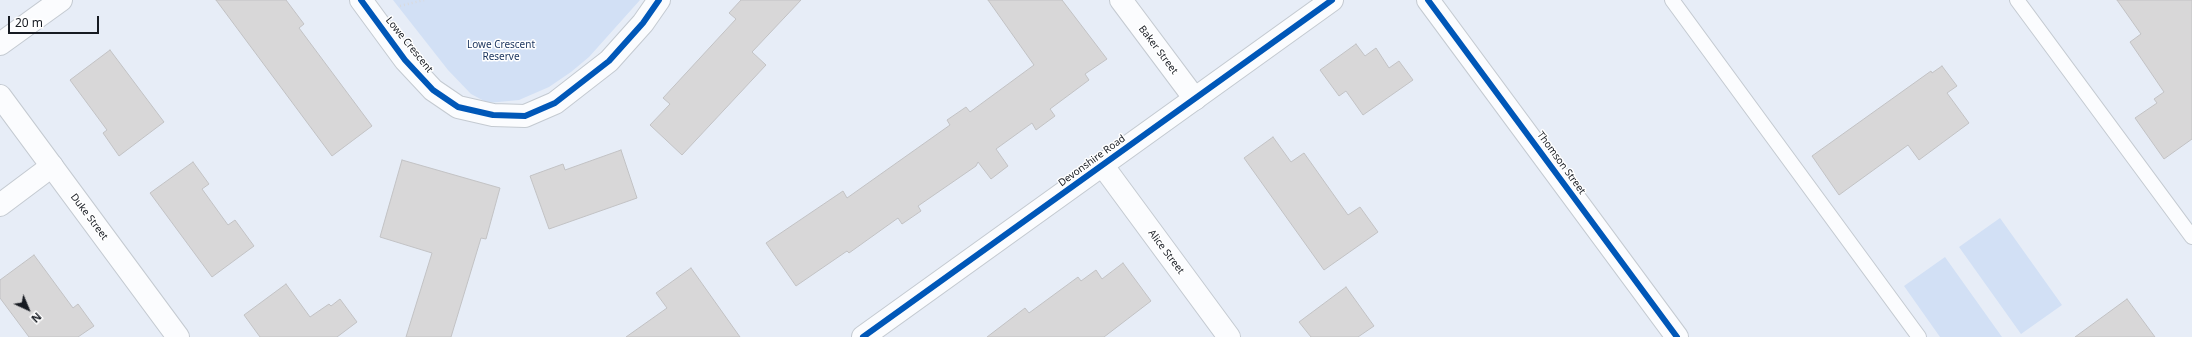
<!DOCTYPE html>
<style>
body{margin:0}
#map{position:relative;width:2192px;height:337px;overflow:hidden;background:#e7edf7;font-family:"Noto Sans",sans-serif}
canvas{display:block}
.north{position:absolute;left:8px;top:289px;width:40px;height:40px;-webkit-text-stroke:3px #fff;paint-order:stroke;rotate:136deg;font-size:11px;font-weight:700;line-height:16px;text-align:center;color:#171b22}
.north::after{content:'';display:block;margin:auto;width:14px;height:18px;background:#171b22;clip-path:polygon(50% 0,100% 100%,50% 72%,0 100%)}
.scale{position:absolute;left:8px;top:16px;width:91px;height:18px;box-sizing:border-box;border:2px solid #171b22;border-top:0;padding-left:5px;font-size:12px;line-height:14px;white-space:nowrap;color:#171b22;-webkit-text-stroke:3px #fff;paint-order:stroke}
</style>
<div id="map">
<canvas width="2192" height="337"></canvas>
<div class="north">N</div>
<div class="scale">20 m</div>
</div>
<script>
const ctx = document.querySelector('canvas').getContext('2d');
ctx.lineJoin = 'round';
function paint(path, color) {
  ctx.fillStyle = color;
  ctx.fill(path, 'evenodd');
}
function poly(rows) {
  const path = new Path2D();
  for (const r of rows) {
    path.moveTo(r[0], r[1]);
    for (let i = 2; i < r.length; i += 2) path.lineTo(r[i], r[i + 1]);
  }
  return path;
}
function stroke(path, color, width, dash) {
  ctx.strokeStyle = color;
  ctx.lineWidth = width;
  ctx.lineCap = dash ? 'butt' : 'round';
  ctx.setLineDash(dash || []);
  ctx.stroke(path);
}
function write(font, color, halo, rows, align = 'center') {
  ctx.font = font + ' "Noto Sans",sans-serif';
  ctx.lineWidth = 3;
  ctx.setLineDash([]);
  ctx.textBaseline = 'middle';
  ctx.strokeStyle = halo;
  ctx.fillStyle = color;
  for (const [text, x, y, turn = 0] of rows) {
    ctx.save();
    ctx.translate(x, y);
    ctx.rotate((+turn || 0) * Math.PI / 180);
    ctx.textAlign = isNaN(turn) ? turn : align;
    if (halo) ctx.strokeText(text, 0, 0);
    ctx.fillText(text, 0, 0);
    ctx.restore();
  }
}
paint(poly([
 [393,0,640,0,589,57,571,72,549,87,519,100,488,103,471,94,448,70],
 [2000,218,2062,305,2021,334,1959,247],
 [1945,257,2002,337,1940,337,1904,286]
]), '#d2e0f5');
const building = poly([
 [216,0,286,0,304,24,299,28,372,126,332,156,216,0],
 [741,0,801,0,752,52,766,65,682,155,650,125,670,104,663,98,736,19,729,13,741,0],
 [988,0,1062,0,1107,59,1085,74,1089,80,1050,109,1055,116,1036,130,1032,123,996,149,1008,166,991,179,978,162,976,166,918,206,921,211,902,224,898,218,849,253,847,251,796,286,766,243,843,191,847,198,950,125,947,120,966,107,970,112,1034,65,988,0],
 [2117,0,2192,0,2192,139,2164,159,2135,118,2157,103,2154,99,2164,92,2130,42,2141,34,2117,0],
 [1356,44,1365,56,1376,48,1389,68,1399,61,1413,80,1363,115,1346,91,1339,96,1320,70,1356,44],
 [110,50,164,122,119,156,103,133,107,130,70,80,110,50],
 [1942,66,1957,86,1947,93,1969,123,1919,160,1908,145,1839,195,1812,156,1931,71,1932,73,1942,66],
 [1273,137,1291,162,1304,153,1348,215,1360,207,1378,232,1324,270,1244,158,1273,137],
 [621,150,637,198,549,229,530,176,563,164,565,170,621,150],
 [402,160,500,188,486,239,481,238,451,337,406,337,432,253,380,237,402,160],
 [193,162,209,184,202,189,228,225,235,220,254,246,212,277,150,193,193,162],
 [34,255,73,308,78,304,94,326,78,337,29,337,0,298,0,280,34,255],
 [1123,263,1151,301,1104,337,987,337,1025,308,1029,313,1078,277,1081,281,1096,270,1102,279,1123,263],
 [691,268,740,337,626,337,667,308,656,293,691,268],
 [286,284,310,317,329,304,331,306,340,299,357,322,337,337,260,337,244,315,286,284],
 [1346,287,1374,326,1358,337,1311,337,1299,322,1346,287],
 [2127,299,2155,337,2075,337,2127,299]
]);
paint(building, '#d8d7d8');
stroke(building, '#c2c2c4', 1);
const lane = poly([
 [1672,0,1919,337],
 [2017,0,2192,237]
]);
const street = poly([
 [361,0,405,60,433,90,458,107,493,115,525,116,555,103,609,61,643,23,659,0],
 [1121,0,1195,99],
 [1428,0,1677,337],
 [0,44,61,0],
 [1103,166,1229,337],
 [0,205,52,166]
]);
const secondary = poly([
 [0,96,178,337],
 [863,337,1332,0]
]);
stroke(lane, '#c4cad1', 16);
stroke(street, '#c4cad1', 24);
stroke(secondary, '#c4cad1', 24);
stroke(poly([
 [400,6,424,0]
]), '#d9dadd', 2.5, [1, 3]);
stroke(lane, '#fbfcfe', 14);
stroke(street, '#fbfcfe', 22);
stroke(secondary, '#fbfcfe', 22);
stroke(poly([
 [361,0,405,60,433,90,458,107,493,115,525,116,555,103,609,61,643,23,659,0],
 [1428,0,1677,337],
 [863,337,1332,0]
]), '#0057b8', 6);
write('10px', '#171b22', '#fff', [
 ["Lowe Crescent",409,45,51],
 ["Baker Street",1158,50,53],
 ["Devonshire Road",1092,161,-36],
 ["Thomson Street",1561,163,54],
 ["Duke Street",89,217,53],
 ["Alice Street",1166,252,53]
]);
write('10px', '#19335c', '#fff', [
 ["Lowe Crescent",501,45],
 ["Reserve",501,57]
]);
</script>
